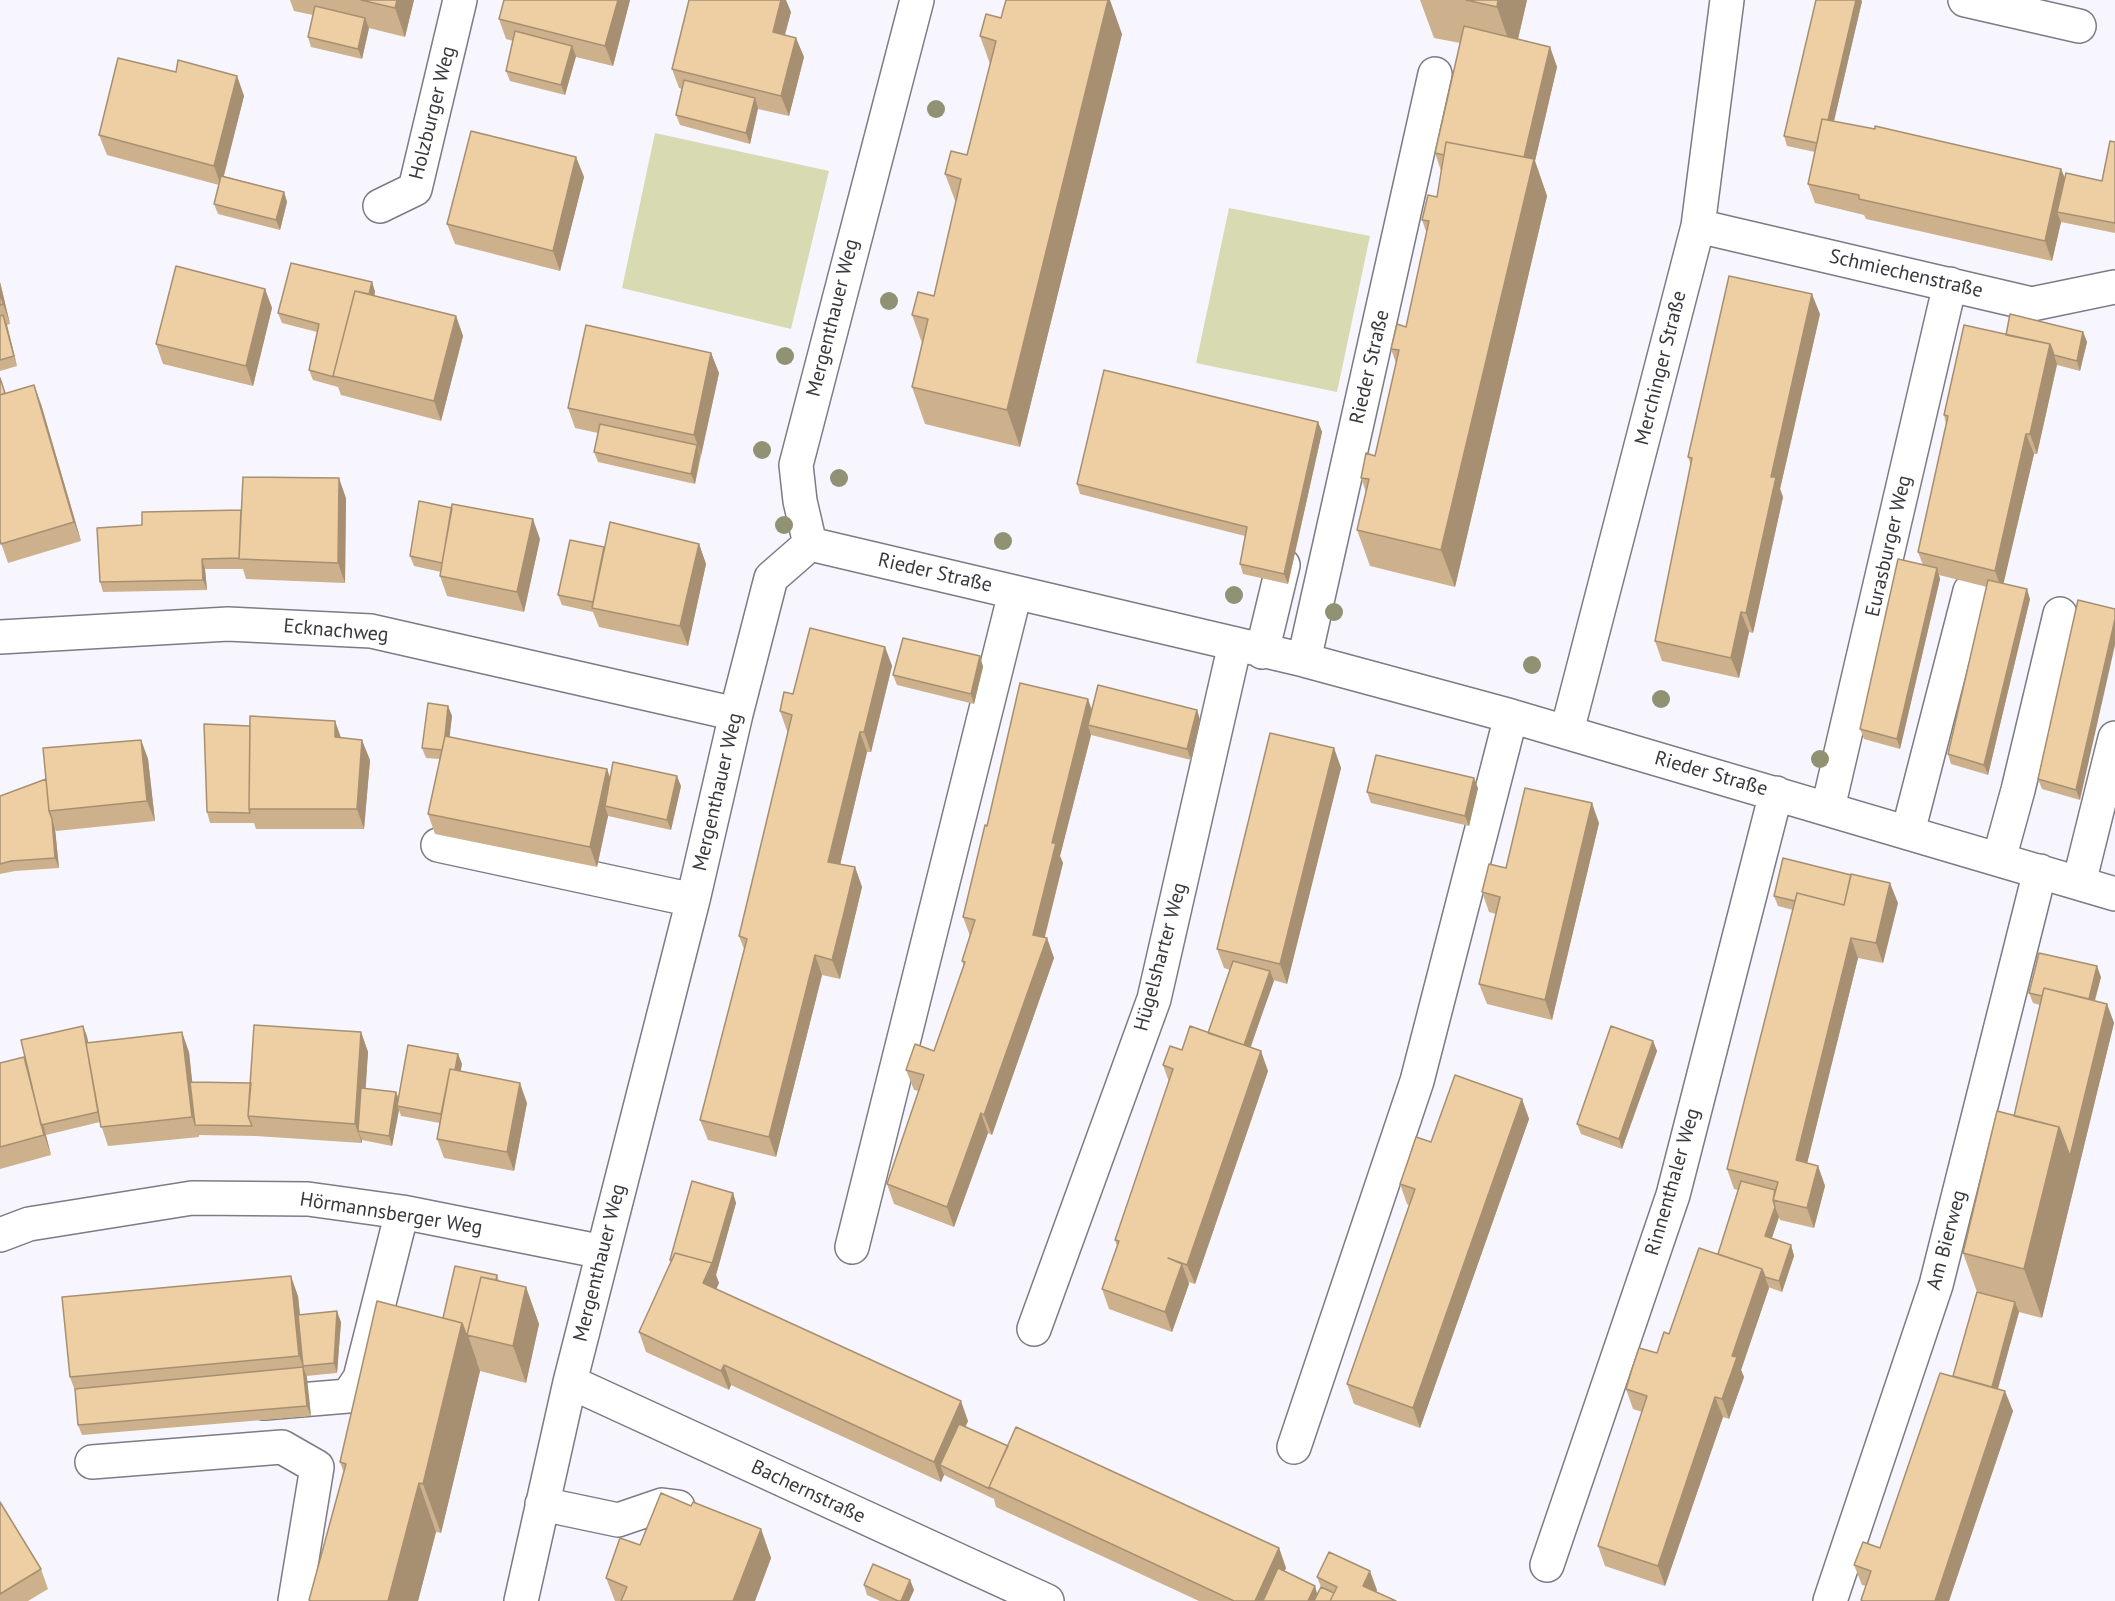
<!DOCTYPE html>
<meta charset="utf-8">
<style>
body{margin:0}
canvas{display:block;background:#f7f5fe}
</style>
<canvas width="2115" height="1601"></canvas>
<script>
const ctx = document.querySelector('canvas').getContext('2d');
ctx.lineJoin = 'round';
function paint(path, color) {
  ctx.fillStyle = color;
  ctx.fill(path, 'evenodd');
}
function poly(rows) {
  const path = new Path2D();
  for (const r of rows) {
    path.moveTo(r[0], r[1]);
    for (let i = 2; i < r.length; i += 2) path.lineTo(r[i], r[i + 1]);
  }
  return path;
}
function stroke(path, color, width, dash) {
  ctx.strokeStyle = color;
  ctx.lineWidth = width;
  ctx.lineCap = dash ? 'butt' : 'round';
  ctx.setLineDash(dash || []);
  ctx.stroke(path);
}
function write(font, color, halo, rows, align = 'center') {
  ctx.font = font + ' "PT Sans",sans-serif';
  ctx.lineWidth = 5;
  ctx.setLineDash([]);
  ctx.textBaseline = 'middle';
  ctx.strokeStyle = halo;
  ctx.fillStyle = color;
  for (const [text, x, y, turn = 0] of rows) {
    ctx.save();
    ctx.translate(x, y);
    ctx.rotate((+turn || 0) * Math.PI / 180);
    ctx.textAlign = isNaN(turn) ? turn : align;
    if (halo) ctx.strokeText(text, 0, 0);
    ctx.fillText(text, 0, 0);
    ctx.restore();
  }
}
paint(poly([
 [655,133,829,171,791,329,622,288],
 [1229,208,1370,236,1337,392,1196,363]
]), '#d8dbb2');
const minor = poly([
 [1965,0,2079,26],
 [380,206,415,189,460,0],
 [1698,226,2032,304,2115,287],
 [810,544,1304,660,1511,716,2115,894],
 [0,637,228,624,371,631,736,714],
 [1262,652,1283,565],
 [1304,660,1435,74],
 [1567,731,1698,226,1727,0],
 [1828,808,1950,284],
 [1908,832,1970,591],
 [438,845,693,900],
 [1999,859,2018,790,2060,614],
 [2079,883,2115,738],
 [0,1235,29,1224,192,1198,308,1199,402,1212,603,1252],
 [852,1247,1015,593],
 [1034,1329,1154,999,1235,644],
 [570,1382,1047,1601],
 [264,1403,348,1396,360,1378,402,1212],
 [1294,1447,1417,1081,1511,716],
 [92,1462,282,1447,317,1467,295,1601],
 [542,1504,618,1520,662,1505,678,1507],
 [1547,1565,1673,1195,1776,793],
 [521,1601,570,1382,693,900,736,714,771,578,810,544,800,501,796,465,917,0],
 [1830,1601,1936,1285,2040,871]
]);
stroke(minor, '#7d7b83', 36);
stroke(minor, '#fff', 33);
ctx.fillStyle = '#919173';
for (const [x, y] of [
 [936,109],
 [889,301],
 [785,356],
 [762,450],
 [839,478],
 [784,525],
 [1003,541],
 [1234,595],
 [1334,612],
 [1532,665],
 [1661,699],
 [1820,759]
]) {
  ctx.beginPath();
  ctx.arc(x, y, 9, 0, 2 * Math.PI);
  ctx.fill();
}
paint(poly([
 [290,0,414,0,405,37,369,28,362,59,311,47,308,37,313,15,294,11],
 [630,0,613,66,576,57,565,95,510,81,506,71,513,41,506,39,499,19],
 [1420,0,1527,0,1518,39,1550,47,1557,67,1535,161,1547,196,1455,587,1370,566,1357,530,1366,492,1361,478,1375,456,1396,363,1391,349,1406,327,1427,234,1422,220,1437,197,1441,171,1435,153,1460,43,1434,38],
 [1816,0,1861,0,1862,1,1834,121,2061,169,2065,178,2102,181,2115,142,2115,233,2061,222,2052,261,1866,219,1864,215,1815,203,1808,184,1815,152,1787,146,1784,136],
 [791,12,785,35,796,38,804,57,789,116,758,109,750,144,680,125,676,115,682,89,679,88,672,69],
 [1001,18,1122,34,1020,447,925,424,912,387,922,343,912,315,934,296,956,203,945,174,967,155,990,64,980,36],
 [176,72,237,76,244,96,224,176,284,192,287,202,280,230,218,214,214,204,219,185,107,155,99,135],
 [576,157,584,177,560,271,455,244,447,224],
 [0,282,10,324,7,325,17,366,0,371],
 [372,282,375,292,374,296,456,316,463,336,441,421,341,395,338,387,313,380,309,370,317,332,282,323,278,313],
 [265,289,272,308,253,386,163,364,156,344],
 [1820,314,1780,489,1783,497,1753,633,1749,632,1739,678,1662,661,1655,641,1691,465,1688,457],
 [2083,332,2087,342,2080,371,2057,365,2037,454,2034,454,2003,584,2030,599,1988,775,1951,764,1948,754,1987,587,1939,575,1940,579,1900,749,1864,739,1860,729,1923,565,1918,552,1946,424,1944,415,2006,335],
 [711,353,719,373,695,484,598,462,594,452,598,433,575,428,568,408],
 [5,393,41,404,81,541,8,563,0,540],
 [1318,422,1322,432,1288,584,1243,574,1240,564,1245,536,1080,494,1077,484],
 [346,498,345,583,246,579,243,569,205,569,207,590,103,592,100,582,142,525,241,510],
 [540,539,524,612,447,596,440,576,441,572,414,566,410,556],
 [699,544,706,564,688,646,599,627,593,612,562,605,558,595,604,547],
 [2078,600,2080,800,2042,789,2038,779],
 [885,647,892,666,871,752,867,752,840,864,855,867,862,887,840,979,822,975,776,1157,708,1140,700,1120,744,949,739,936,788,732,787,731,780,711,793,694],
 [980,656,983,667,974,704,897,685,893,675],
 [448,706,452,716,449,737,607,769,610,778,681,786,671,830,608,816,597,867,435,834,428,814,440,759,426,758,422,748],
 [1092,709,1197,710,1200,720,1191,760,1091,735,1060,856,1063,863,1045,937,1047,938,1054,958,992,1135,988,1133,954,1227,894,1204,887,1184,919,1091,914,1090,906,1070,934,1051,964,967,962,961,970,936,963,917,987,826],
 [335,721,341,738,370,760,364,829,256,829,254,823,210,823,207,812,250,726],
 [141,740,148,759,155,821,56,831,55,829,59,868,15,871,0,874,0,814,46,779],
 [1334,748,1341,768,1287,984,1273,980,1251,1047,1268,1071,1195,1284,1188,1282,1189,1284,1172,1332,1109,1309,1102,1289,1117,1246,1115,1240,1169,1082,1163,1065,1208,1033,1230,970,1224,968,1217,949],
 [1478,788,1469,826,1371,803,1367,792],
 [1599,823,1552,1020,1487,1004,1479,984,1496,914,1489,912,1482,892,1506,868],
 [1774,896,1898,903,1883,963,1858,958,1807,1163,1818,1166,1825,1186,1814,1228,1780,1220,1779,1217,1772,1238,1791,1245,1794,1256,1782,1292,1768,1287,1769,1288,1741,1370,1744,1377,1729,1419,1723,1417,1665,1586,1605,1566,1598,1546,1642,1412,1633,1409,1626,1389,1657,1353,1669,1334,1718,1254,1738,1190,1734,1189,1727,1169,1793,910,1778,906],
 [2101,977,2095,1001,2107,1004,2114,1023,2042,1318,2019,1312,1998,1389,2013,1411,1949,1601,1862,1601,1866,1586,1862,1585,1854,1565,1880,1548,1953,1376,1977,1292,1963,1253,2014,1116,2040,1005,2033,1003,2029,993],
 [83,1026,88,1043,189,1052,192,1083,251,1083,361,1032,368,1052,365,1089,396,1092,399,1099,458,1054,462,1064,460,1071,527,1103,514,1171,444,1158,437,1139,440,1123,401,1116,399,1110,392,1146,362,1140,362,1143,256,1136,199,1135,199,1137,108,1146,100,1122,46,1135,51,1155,0,1169,0,1063,24,1057,27,1066],
 [1653,1041,1657,1051,1622,1149,1581,1134,1577,1124],
 [1522,1099,1529,1119,1420,1428,1354,1404,1347,1384,1409,1205,1407,1204,1400,1184],
 [733,1193,736,1203,716,1275,719,1283,716,1289,968,1421,965,1427,1008,1446,1279,1548,1286,1568,1284,1571,1315,1586,1317,1594,1321,1587,1317,1577,1377,1590,1376,1592,1396,1601,1199,1601,996,1507,994,1499,944,1475,941,1482,731,1385,729,1390,646,1352,639,1332,671,1263,670,1260],
 [497,1275,499,1281,526,1287,539,1324,526,1383,480,1371,441,1533,436,1532,418,1601,309,1601,344,1473,340,1462,443,1318],
 [298,1296,300,1315,341,1322,337,1373,306,1376,311,1416,82,1435,78,1425,75,1391,70,1377],
 [0,1502,41,1569,48,1589,28,1601,0,1601],
 [691,1506,761,1529,771,1558,755,1601,615,1601,606,1578,640,1545],
 [910,1580,914,1590,909,1601,880,1601,867,1595,864,1585]
]), '#cdb18c');
paint(poly([
 [397,0,414,0,405,37,395,8],
 [618,0,630,0,613,66,605,46],
 [781,0,786,0,791,12,780,52,773,32],
 [1108,0,1110,0,1122,34,1020,447,1007,410],
 [1498,0,1527,0,1514,56,1497,7],
 [1856,0,1861,0,1862,1,1826,155,1822,145],
 [365,18,369,28,362,59,358,49],
 [796,38,804,57,789,116,781,96],
 [572,46,576,56,565,95,561,85],
 [1550,47,1557,67,1535,161,1547,196,1455,587,1441,550,1521,172],
 [237,76,244,96,221,186,214,166],
 [755,98,758,108,750,144,746,133],
 [576,157,584,177,560,271,553,251],
 [2061,169,2069,189,2057,212,2061,222,2052,261,2045,241],
 [284,192,287,202,280,230,276,220],
 [0,282,10,324,3,304,0,291],
 [372,282,375,292,371,313,367,303],
 [265,289,272,308,253,386,246,366],
 [1812,294,1820,314,1780,489,1783,497,1753,633,1746,613,1771,477],
 [3,315,7,325,17,366,14,356],
 [456,316,463,336,441,421,434,401],
 [2083,332,2087,342,2080,371,2077,361],
 [2050,344,2057,364,2037,454,2030,434],
 [711,353,719,373,701,455,694,435],
 [34,385,41,404,81,541,74,522],
 [1318,422,1322,432,1288,584,1284,574],
 [2026,434,2034,454,2002,590,1995,571],
 [697,445,700,455,695,484,691,474],
 [339,478,346,498,345,583,338,563],
 [533,519,540,539,524,612,517,592],
 [699,544,706,564,688,646,680,626],
 [202,559,205,569,207,590,203,580],
 [1937,568,1940,579,1900,749,1897,739],
 [2027,589,2030,599,1988,775,1984,765],
 [1741,612,1749,632,1739,678,1731,658],
 [2115,619,2115,645,2080,800,2076,790],
 [885,647,892,666,871,752,864,732],
 [980,656,983,667,974,704,971,694],
 [1088,699,1095,719,1088,725,1091,735,1060,856,1063,863,1040,955,1033,935,1052,843],
 [448,706,452,716,447,760,443,750],
 [1197,710,1200,720,1191,760,1187,749],
 [335,721,342,741,335,737],
 [860,732,867,752,836,882,828,862],
 [141,740,148,759,155,821,147,801],
 [362,740,370,760,364,829,357,809],
 [1334,748,1341,768,1287,984,1280,964],
 [607,769,614,789,605,806,608,816,597,867,590,847],
 [677,776,681,786,671,830,667,820],
 [1474,778,1478,788,1469,826,1465,816],
 [1592,803,1599,823,1552,1020,1545,1000],
 [52,819,55,829,59,868,55,858],
 [855,867,862,887,840,979,832,960],
 [1890,883,1898,903,1883,963,1876,943],
 [1047,938,1054,958,992,1135,984,1115],
 [1851,938,1858,958,1803,1180,1796,1160],
 [815,955,822,975,776,1157,769,1137],
 [2097,966,2101,977,2090,1017,2087,1007],
 [1270,971,1274,981,1245,1062,1242,1052],
 [2107,1004,2114,1023,2042,1318,2024,1269,2059,1127],
 [83,1026,87,1036,104,1121],
 [182,1032,189,1052,197,1125,195,1125,199,1137,192,1117],
 [361,1032,368,1052,363,1131,358,1131,362,1140,362,1143,355,1124],
 [1653,1041,1657,1051,1622,1149,1619,1139],
 [1261,1051,1268,1071,1195,1284,1187,1265],
 [458,1054,462,1064,451,1126,448,1115],
 [24,1057,31,1077,51,1155,44,1135],
 [520,1083,527,1103,514,1171,507,1152],
 [396,1092,400,1103,397,1106,399,1110,392,1146,389,1136],
 [1522,1099,1529,1119,1420,1428,1413,1408],
 [981,1113,988,1133,954,1227,947,1207],
 [1818,1166,1825,1186,1814,1228,1807,1208],
 [733,1193,736,1203,716,1275,719,1283,710,1303,703,1283],
 [1775,1207,1779,1217,1769,1246,1765,1236],
 [1791,1245,1794,1256,1782,1292,1779,1281],
 [1182,1264,1189,1284,1172,1332,1165,1312],
 [1762,1269,1769,1288,1741,1370,1744,1377,1729,1419,1722,1399,1732,1356],
 [291,1276,298,1296,305,1365,303,1366,299,1356],
 [526,1287,539,1324,526,1383,513,1346],
 [2015,1302,2019,1312,1993,1406,1989,1395],
 [337,1311,341,1322,337,1373,334,1363],
 [462,1323,480,1371,441,1533,423,1484],
 [724,1365,731,1385,729,1390,721,1371],
 [303,1367,307,1377,311,1416,307,1406],
 [2005,1391,2013,1411,1949,1601,1935,1601],
 [1715,1397,1723,1417,1665,1586,1658,1566],
 [961,1401,968,1421,947,1468,940,1465,944,1475,941,1482,934,1462],
 [419,1483,436,1532,418,1601,388,1601],
 [761,1529,771,1558,755,1601,733,1601],
 [1279,1548,1286,1568,1271,1601,1255,1601],
 [1370,1571,1377,1590,1372,1601,1363,1586],
 [910,1580,914,1590,909,1601,901,1601],
 [1315,1586,1318,1597,1316,1601,1308,1601]
]), '#a79072');
const building = poly([
 [361,0,397,0,395,8,361,0],
 [504,0,618,0,605,46,499,19,504,0],
 [689,0,781,0,773,32,796,38,781,96,672,69,689,0],
 [1006,0,1108,0,1007,410,912,387,928,319,912,315,918,292,934,296,961,179,945,174,951,151,967,155,996,41,980,36,986,14,1001,18,1006,0],
 [1466,0,1498,0,1497,7,1466,0],
 [1816,0,1856,0,1828,120,1822,119,1817,143,1784,136,1816,0],
 [315,6,365,18,358,49,308,37,315,6],
 [1464,26,1550,47,1524,157,1446,142,1444,155,1435,153,1464,26],
 [515,31,572,46,561,85,506,71,515,31],
 [118,58,176,72,178,60,237,76,214,166,99,135,118,58],
 [684,80,755,98,746,133,676,115,684,80],
 [1822,119,1875,129,1875,126,2061,169,2045,241,1859,199,1859,195,1808,184,1822,119],
 [471,131,576,157,553,251,447,224,471,131],
 [2110,141,2115,142,2115,223,2057,212,2066,173,2102,181,2110,141],
 [1446,142,1534,159,1441,550,1357,530,1369,479,1361,478,1366,453,1375,456,1399,350,1391,349,1397,324,1406,327,1429,221,1422,220,1428,195,1437,197,1446,142],
 [221,176,284,192,276,220,214,204,221,176],
 [291,263,372,282,369,294,355,291,333,376,334,377,309,370,319,324,278,313,291,263],
 [176,266,265,289,246,366,156,344,176,266],
 [1729,276,1812,294,1771,477,1776,477,1746,613,1741,612,1731,658,1655,641,1692,458,1688,457,1729,276],
 [0,291,3,304,0,305,0,291],
 [355,291,456,316,434,401,333,376,355,291],
 [2010,314,2083,332,2077,361,2054,355,2050,344,2006,335,2010,314],
 [3,315,14,356,0,360,0,316,3,315],
 [586,325,711,353,694,435,568,408,586,325],
 [1964,325,2050,344,2030,434,2026,434,1995,571,1918,552,1948,416,1944,415,1964,325],
 [1104,370,1318,422,1284,574,1240,564,1247,527,1077,484,1104,370],
 [0,378,5,393,0,395,0,378],
 [34,385,74,522,1,544,0,540,0,395,34,385],
 [600,424,697,445,691,474,594,452,600,424],
 [243,477,339,478,338,563,239,559,243,477],
 [419,501,452,508,442,563,410,556,419,501],
 [452,504,533,519,517,592,440,576,452,504],
 [241,510,239,558,202,559,203,580,100,582,97,528,142,525,142,512,241,510],
 [610,522,699,544,680,626,592,608,610,522],
 [570,540,604,547,593,602,558,595,570,540],
 [1898,559,1937,568,1897,739,1860,729,1898,559],
 [1988,580,2027,589,1984,765,1948,754,1988,580],
 [2078,600,2115,609,2115,619,2076,790,2038,779,2078,600],
 [810,628,885,647,864,732,860,732,828,862,855,867,844,913,832,960,815,955,769,1137,700,1120,747,939,739,936,792,715,780,711,784,692,793,694,810,628],
 [903,638,980,656,971,694,893,675,903,638],
 [1020,683,1088,699,1052,843,1056,843,1033,935,1047,938,984,1115,981,1113,947,1207,887,1184,924,1075,906,1070,915,1044,934,1051,965,962,962,961,975,920,963,917,985,825,987,826,1020,683],
 [1098,685,1197,710,1187,749,1088,725,1098,685],
 [428,703,448,706,445,736,442,750,422,748,428,703],
 [250,716,335,721,335,737,362,740,357,809,249,809,250,716],
 [204,724,250,726,249,809,250,813,207,812,204,724],
 [1270,733,1334,748,1280,964,1217,949,1270,733],
 [445,736,607,769,590,847,428,814,445,736],
 [141,740,147,801,49,811,43,748,141,740],
 [1376,755,1474,778,1465,816,1367,792,1376,755],
 [613,762,677,776,667,820,605,806,613,762],
 [46,779,49,811,52,819,55,858,11,861,0,864,0,796,46,779],
 [1525,788,1592,803,1545,1000,1479,984,1500,897,1482,892,1489,864,1506,868,1525,788],
 [1783,858,1851,875,1844,905,1797,893,1795,901,1774,896,1783,858],
 [1851,874,1890,883,1876,943,1851,938,1796,1160,1818,1166,1807,1208,1773,1200,1778,1182,1727,1169,1797,893,1844,905,1851,874],
 [2039,953,2097,966,2089,999,2044,988,2042,996,2029,993,2039,953],
 [1233,961,1270,971,1244,1045,1208,1033,1233,961],
 [2044,988,2107,1004,2070,1156,2059,1127,2014,1116,2044,988],
 [254,1025,361,1032,355,1124,248,1116,254,1025],
 [83,1026,98,1112,41,1125,21,1040,83,1026],
 [1190,1026,1261,1051,1187,1265,1168,1258,1182,1264,1165,1312,1102,1289,1119,1241,1115,1240,1173,1069,1163,1065,1170,1046,1182,1050,1190,1026],
 [1611,1026,1653,1041,1619,1139,1577,1124,1611,1026],
 [182,1032,192,1117,101,1127,86,1043,182,1032],
 [408,1045,458,1054,455,1070,450,1069,441,1114,397,1106,408,1045],
 [24,1057,44,1135,0,1147,0,1063,24,1057],
 [450,1069,520,1083,507,1152,437,1139,450,1069],
 [1455,1075,1522,1099,1413,1408,1347,1384,1415,1189,1400,1184,1409,1158,1416,1137,1431,1142,1455,1075],
 [190,1082,251,1083,248,1116,252,1126,195,1125,190,1082],
 [361,1088,396,1092,389,1136,358,1131,361,1088],
 [1997,1111,2059,1127,2024,1269,1963,1253,1997,1111],
 [692,1181,733,1193,712,1264,712,1263,675,1253,672,1260,670,1260,692,1181],
 [1741,1181,1775,1190,1773,1200,1775,1207,1765,1236,1791,1245,1779,1281,1765,1277,1762,1269,1718,1254,1741,1181],
 [1699,1248,1762,1269,1732,1356,1737,1357,1722,1399,1715,1397,1658,1566,1598,1546,1647,1396,1626,1389,1632,1369,1639,1348,1657,1353,1664,1332,1669,1334,1699,1248],
 [675,1253,712,1263,703,1283,961,1401,934,1462,724,1365,721,1371,639,1332,675,1253],
 [455,1266,497,1275,496,1280,481,1277,467,1335,476,1361,462,1323,443,1318,455,1266],
 [291,1276,299,1356,70,1377,62,1297,291,1276],
 [481,1277,526,1287,513,1346,467,1335,481,1277],
 [1977,1292,2015,1302,1992,1387,1953,1376,1977,1292],
 [377,1301,462,1323,423,1484,419,1483,388,1601,311,1601,309,1600,346,1464,340,1462,377,1301],
 [337,1311,334,1363,303,1366,298,1315,337,1311],
 [303,1367,307,1406,78,1425,75,1389,303,1367],
 [1940,1373,2005,1391,1935,1601,1863,1601,1861,1600,1871,1571,1854,1565,1863,1542,1880,1548,1940,1373],
 [959,1424,1008,1446,989,1487,990,1489,940,1465,959,1424],
 [1016,1427,1279,1548,1255,1601,1234,1601,989,1487,1016,1427],
 [661,1493,691,1506,693,1502,761,1529,733,1601,621,1601,627,1587,606,1578,620,1538,640,1545,661,1493],
 [0,1502,41,1569,0,1594,0,1502],
 [1329,1552,1370,1571,1363,1586,1396,1601,1330,1601,1337,1587,1317,1577,1329,1552],
 [873,1564,910,1580,901,1601,898,1601,864,1585,873,1564],
 [1278,1568,1315,1586,1308,1601,1263,1601,1278,1568],
 [1321,1587,1334,1593,1330,1601,1314,1601,1321,1587]
]);
paint(building, '#eecea3');
stroke(building, '#a79072', 1.5);
write('20px', '#39383c', '#fff', [
 ["Holzburger Weg",433,113,-76],
 ["Schmiechenstraße",1906,274,13],
 ["Mergenthauer Weg",833,318,-76],
 ["Rieder Straße",1370,367,-77],
 ["Merchinger Straße",1661,368,-76],
 ["Eurasburger Weg",1889,546,-77],
 ["Rieder Straße",935,573,13],
 ["Ecknachweg",336,631,5],
 ["Rieder Straße",1711,774,16],
 ["Mergenthauer Weg",718,792,-77],
 ["Hügelsharter Weg",1161,957,-75],
 ["Rinnenthaler Weg",1673,1182,-74],
 ["Hörmannsberger Weg",391,1214,9],
 ["Am Bierweg",1947,1240,-75],
 ["Mergenthauer Weg",600,1263,-76],
 ["Bachernstraße",808,1492,25]
]);
</script>
